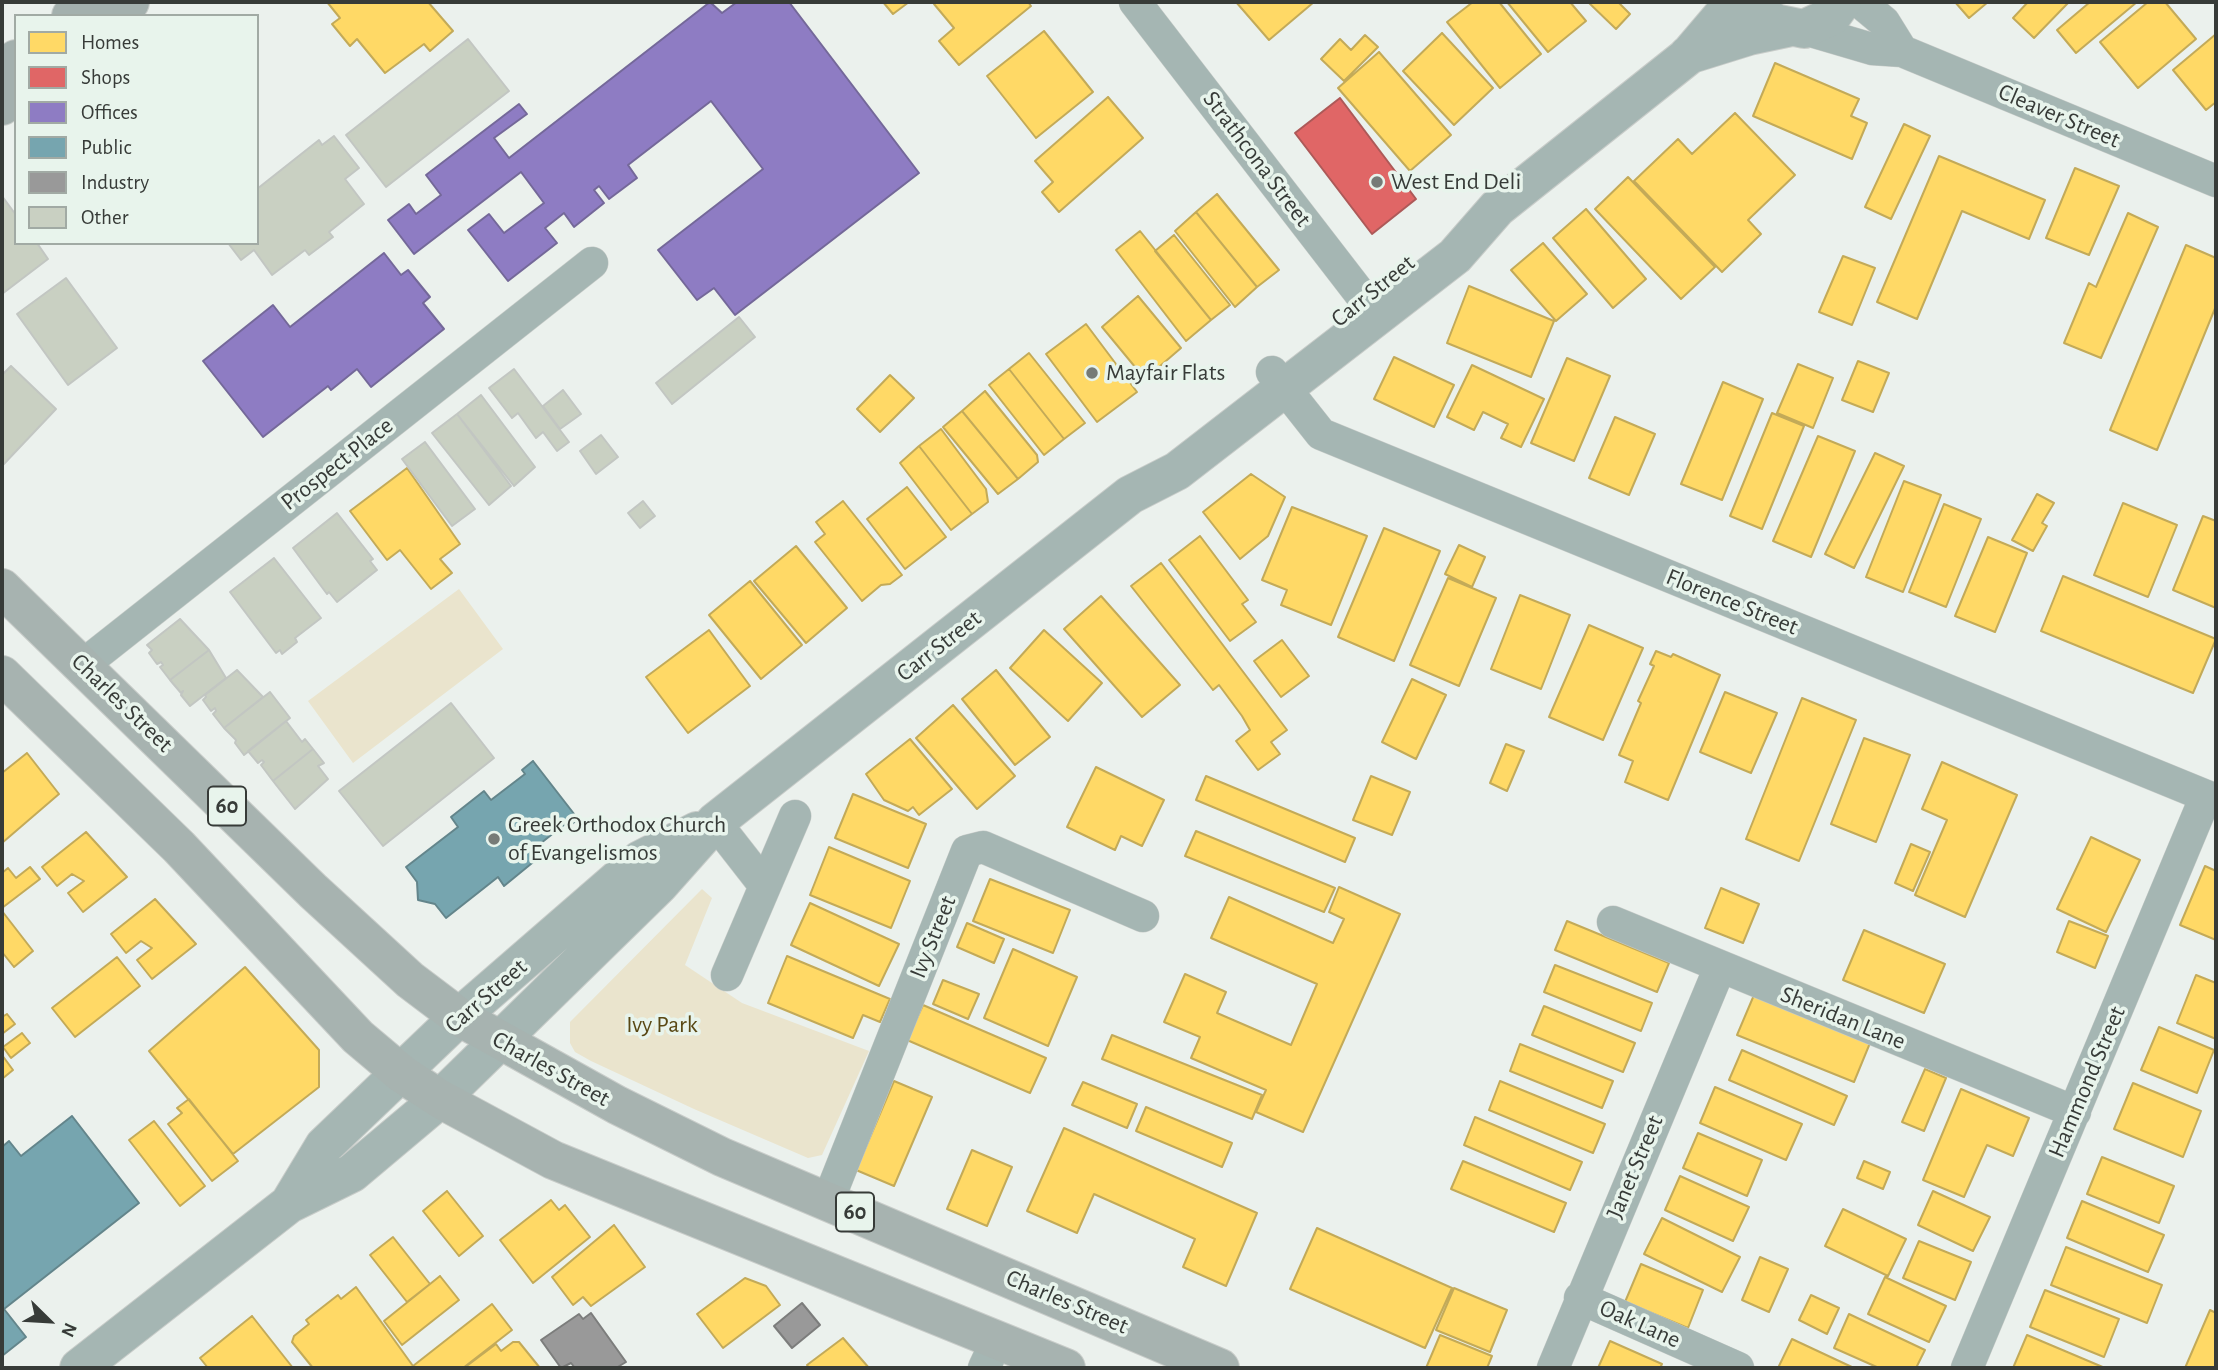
<!DOCTYPE html>
<style>
body{margin:0}
#map{position:relative;width:2218px;height:1370px;overflow:hidden;background:#ebf1ed;font-family:"Alegreya Sans",sans-serif}
canvas{display:block}
.frame{position:absolute;inset:0;border:4px solid #373b38;pointer-events:none}
.legend{position:absolute;left:14px;top:14px;width:245px;height:231px;box-sizing:border-box;background:#e8f4ec;border:2px solid #a1aaa4;margin:0;padding:9px 12px;list-style:none;font-size:21px;color:#373b38}
.legend li{display:flex;align-items:center;gap:14px;height:35px}
.legend b{width:35px;border:2px solid #a1aaa4}
.north{position:absolute;left:14px;top:1286px;width:70px;height:70px;-webkit-text-stroke:5px #e8f4ec;paint-order:stroke;rotate:114deg;font-size:19px;font-weight:700;line-height:28px;text-align:center;color:#373b38}
.north::after{content:'';display:block;margin:auto;width:24px;height:32px;background:#373b38;clip-path:polygon(50% 0,100% 100%,50% 72%,0 100%)}
</style>
<div id="map">
<canvas width="2218" height="1370"></canvas>
<div class="frame"></div>
<ul class="legend">
<li><b style="height:19px;background:#ffd966"></b>Homes</li>
<li><b style="height:19px;background:#e06666"></b>Shops</li>
<li><b style="height:19px;background:#8e7cc3"></b>Offices</li>
<li><b style="height:19px;background:#76a5af"></b>Public</li>
<li><b style="height:19px;background:#999"></b>Industry</li>
<li><b style="height:19px;background:#c9d0c2"></b>Other</li>
</ul>
<div class="north">N</div>
</div>
<script>
const ctx = document.querySelector('canvas').getContext('2d');
ctx.lineJoin = 'round';
function paint(path, color) {
  ctx.fillStyle = color;
  ctx.fill(path, 'evenodd');
}
function poly(rows) {
  const path = new Path2D();
  for (const r of rows) {
    path.moveTo(r[0], r[1]);
    for (let i = 2; i < r.length; i += 2) path.lineTo(r[i], r[i + 1]);
  }
  return path;
}
function stroke(path, color, width, dash) {
  ctx.strokeStyle = color;
  ctx.lineWidth = width;
  ctx.lineCap = dash ? 'butt' : 'round';
  ctx.setLineDash(dash || []);
  ctx.stroke(path);
}
function write(font, color, halo, rows, align = 'center') {
  ctx.font = font + ' "Alegreya Sans",sans-serif';
  ctx.lineWidth = 7;
  ctx.setLineDash([]);
  ctx.textBaseline = 'middle';
  ctx.strokeStyle = halo;
  ctx.fillStyle = color;
  for (const [text, x, y, turn = 0] of rows) {
    ctx.save();
    ctx.translate(x, y);
    ctx.rotate((+turn || 0) * Math.PI / 180);
    ctx.textAlign = isNaN(turn) ? turn : align;
    if (halo) ctx.strokeText(text, 0, 0);
    ctx.fillText(text, 0, 0);
    ctx.restore();
  }
}
paint(poly([
 [459,589,503,649,353,763,308,701],
 [702,889,712,898,685,965,742,1003,869,1051,822,1155,808,1158,694,1109,591,1061,575,1052,570,1043,570,1022]
]), '#eae4cd');
const homes = poly([
 [327,2,428,2,453,31,430,51,424,44,385,73,357,39,350,46,332,24,340,18,327,2],
 [883,2,909,2,893,14,883,2],
 [937,2,1028,2,1031,6,959,65,939,41,954,28,934,4,937,2],
 [1236,2,1314,2,1269,40,1236,2],
 [1473,2,1499,2,1541,54,1500,88,1447,22,1473,2],
 [1507,2,1570,2,1586,21,1548,52,1507,2],
 [1588,2,1618,2,1630,14,1616,29,1588,2],
 [1955,2,1988,2,1969,18,1955,2],
 [2028,2,2069,2,2034,38,2013,18,2028,2],
 [2090,2,2137,2,2076,53,2057,30,2090,2],
 [2148,2,2165,2,2196,39,2138,88,2100,42,2148,2],
 [1044,31,1093,92,1036,138,987,76,1044,31],
 [1442,33,1493,88,1454,125,1403,71,1442,33],
 [2216,34,2216,102,2206,110,2173,70,2216,34],
 [1365,35,1378,47,1344,81,1321,59,1340,39,1351,50,1365,35],
 [1379,52,1451,135,1410,171,1338,88,1379,52],
 [1775,63,1859,99,1851,116,1867,123,1852,159,1753,116,1775,63],
 [1108,97,1143,138,1059,212,1042,192,1053,182,1035,161,1108,97],
 [1735,113,1795,175,1748,220,1761,234,1722,272,1634,181,1678,139,1692,154,1735,113],
 [1904,124,1930,136,1891,219,1865,207,1904,124],
 [1939,156,2045,200,2029,239,1962,211,1917,319,1877,302,1939,156],
 [2075,168,2119,186,2089,255,2046,238,2075,168],
 [1628,177,1715,267,1681,299,1595,209,1628,177],
 [1217,194,1279,270,1257,287,1196,212,1217,194],
 [1586,209,1646,279,1613,308,1553,238,1586,209],
 [1196,212,1257,287,1235,307,1175,231,1196,212],
 [2128,213,2158,227,2101,358,2064,343,2089,283,2096,287,2128,213],
 [1140,231,1211,320,1186,341,1116,250,1140,231],
 [1174,235,1230,305,1211,320,1155,251,1174,235],
 [1543,243,1587,294,1556,321,1511,270,1543,243],
 [2186,245,2216,258,2216,306,2157,450,2110,430,2186,245],
 [1843,256,1875,268,1852,325,1819,312,1843,256],
 [1469,286,1554,321,1531,377,1447,343,1469,286],
 [1138,296,1181,348,1145,379,1102,327,1138,296],
 [1086,324,1137,392,1097,422,1046,354,1086,324],
 [1029,353,1085,423,1064,439,1009,369,1029,353],
 [1394,357,1454,385,1434,427,1374,399,1394,357],
 [1567,358,1610,376,1574,461,1531,443,1567,358],
 [1858,361,1889,373,1873,412,1842,400,1858,361],
 [1798,364,1833,378,1813,428,1777,413,1798,364],
 [1472,365,1544,399,1521,447,1501,438,1508,424,1483,412,1474,430,1447,417,1472,365],
 [1009,369,1064,439,1044,455,989,385,1009,369],
 [890,375,914,398,880,432,857,409,890,375],
 [1723,382,1763,399,1722,500,1681,484,1723,382],
 [985,391,1037,455,1038,462,1018,479,962,411,985,391],
 [962,411,1018,479,998,494,943,427,962,411],
 [1772,413,1804,426,1762,529,1730,516,1772,413],
 [1615,417,1655,434,1629,495,1589,478,1615,417],
 [941,429,986,489,988,502,972,514,919,446,941,429],
 [1818,436,1855,451,1811,557,1773,541,1818,436],
 [919,446,972,514,951,530,900,463,919,446],
 [1875,453,1904,466,1854,568,1825,554,1875,453],
 [407,468,460,544,440,559,452,573,431,589,400,550,387,560,350,511,407,468],
 [1251,474,1285,497,1268,536,1240,559,1203,512,1251,474],
 [1904,481,1941,495,1903,592,1866,577,1904,481],
 [907,487,946,537,905,569,867,519,907,487],
 [2037,494,2054,503,2042,523,2047,526,2033,551,2012,540,2037,494],
 [843,501,902,575,890,584,881,585,862,601,815,542,825,534,816,522,843,501],
 [2123,503,2177,525,2148,597,2094,575,2123,503],
 [1944,504,1981,519,1946,607,1909,592,1944,504],
 [1292,507,1367,536,1331,625,1281,605,1287,590,1262,580,1292,507],
 [2203,516,2216,521,2216,608,2173,590,2203,516],
 [1384,528,1440,551,1394,661,1338,637,1384,528],
 [1200,536,1248,600,1242,604,1256,622,1230,641,1169,560,1200,536],
 [1988,537,2027,553,1995,632,1955,616,1988,537],
 [1459,545,1485,557,1472,587,1445,574,1459,545],
 [796,546,847,608,806,643,754,581,796,546],
 [1161,563,1287,730,1271,742,1280,754,1258,770,1236,741,1250,730,1242,716,1219,685,1213,690,1131,586,1161,563],
 [2063,576,2216,639,2193,693,2041,631,2063,576],
 [1448,578,1496,598,1459,686,1410,665,1448,578],
 [750,581,802,645,761,679,709,615,750,581],
 [1520,595,1570,615,1541,689,1491,669,1520,595],
 [1101,596,1180,685,1142,717,1064,629,1101,596],
 [1589,625,1643,648,1603,740,1549,717,1589,625],
 [709,630,750,686,688,733,646,677,709,630],
 [1044,630,1102,683,1068,721,1010,668,1044,630],
 [1282,640,1309,676,1281,697,1254,661,1282,640],
 [1656,651,1671,657,1673,654,1720,675,1668,800,1625,782,1633,761,1619,755,1641,703,1638,701,1654,666,1650,664,1656,651],
 [996,670,1050,737,1015,765,962,699,996,670],
 [1412,679,1446,695,1416,759,1382,742,1412,679],
 [1725,692,1777,713,1751,773,1700,752,1725,692],
 [1802,698,1856,720,1799,861,1746,839,1802,698],
 [953,705,1015,776,977,809,916,738,953,705],
 [1864,738,1910,755,1876,842,1831,824,1864,738],
 [910,739,952,789,919,815,913,807,908,811,884,800,866,774,910,739],
 [1506,744,1524,751,1507,791,1490,783,1506,744],
 [27,753,59,794,2,843,2,773,27,753],
 [1942,762,2017,795,1965,917,1915,895,1947,820,1922,809,1942,762],
 [1096,767,1164,800,1142,846,1121,836,1115,850,1067,827,1096,767],
 [1206,776,1355,838,1345,862,1196,800,1206,776],
 [1371,776,1410,792,1392,835,1353,820,1371,776],
 [853,794,926,824,908,868,835,838,853,794],
 [1196,831,1335,888,1324,912,1185,856,1196,831],
 [86,832,127,877,83,912,68,893,84,881,72,874,57,886,42,867,86,832],
 [2091,837,2140,860,2106,932,2057,909,2091,837],
 [1911,844,1930,852,1913,891,1895,883,1911,844],
 [829,847,910,881,891,928,810,895,829,847],
 [2205,866,2216,871,2216,940,2180,925,2205,866],
 [30,867,40,879,2,908,2,873,8,868,16,878,30,867],
 [990,879,1070,910,1053,953,973,921,990,879],
 [1339,887,1400,914,1303,1132,1256,1112,1266,1090,1191,1058,1200,1037,1164,1022,1185,974,1226,992,1217,1013,1291,1045,1317,984,1211,938,1229,897,1333,943,1344,919,1329,912,1339,887],
 [1721,888,1759,904,1743,943,1705,928,1721,888],
 [155,899,196,944,152,979,137,960,152,948,141,941,126,953,111,934,155,899],
 [810,903,899,944,879,986,791,945,810,903],
 [2,911,33,951,14,967,2,952,2,911],
 [1567,921,1669,963,1657,992,1555,950,1567,921],
 [2069,921,2108,936,2095,968,2057,952,2069,921],
 [967,923,1004,939,994,963,957,947,967,923],
 [1864,930,1945,964,1924,1013,1843,980,1864,930],
 [1013,949,1077,977,1048,1046,984,1018,1013,949],
 [787,956,890,999,880,1022,863,1015,853,1038,768,1003,787,956],
 [117,957,140,986,75,1037,52,1008,117,957],
 [1555,965,1652,1003,1641,1031,1544,992,1555,965],
 [245,967,319,1050,319,1087,233,1154,149,1051,245,967],
 [2196,975,2216,983,2216,1039,2177,1023,2196,975],
 [943,980,979,994,968,1019,933,1004,943,980],
 [1754,995,1870,1043,1854,1082,1737,1035,1754,995],
 [923,1005,1046,1058,1030,1093,907,1040,923,1005],
 [1544,1006,1635,1043,1623,1072,1532,1035,1544,1006],
 [7,1014,15,1024,2,1034,2,1017,7,1014],
 [2159,1027,2214,1050,2197,1093,2141,1070,2159,1027],
 [22,1033,30,1043,11,1058,3,1047,22,1033],
 [1112,1035,1262,1095,1252,1119,1102,1059,1112,1035],
 [1520,1044,1613,1081,1602,1108,1510,1071,1520,1044],
 [1742,1050,1847,1096,1834,1125,1729,1080,1742,1050],
 [2,1055,13,1070,2,1079,2,1055],
 [1925,1069,1946,1078,1924,1131,1902,1122,1925,1069],
 [894,1081,932,1097,894,1186,856,1170,894,1081],
 [1500,1081,1605,1124,1593,1153,1489,1110,1500,1081],
 [1083,1082,1137,1104,1127,1128,1072,1105,1083,1082],
 [2133,1083,2201,1111,2183,1157,2114,1129,2133,1083],
 [1715,1087,1802,1124,1786,1160,1700,1123,1715,1087],
 [1961,1089,2029,1118,2013,1156,1987,1145,1964,1197,1923,1180,1961,1089],
 [189,1099,238,1161,212,1181,168,1124,182,1113,177,1108,189,1099],
 [1146,1107,1232,1143,1222,1167,1136,1131,1146,1107],
 [1475,1117,1582,1162,1570,1190,1464,1145,1475,1117],
 [154,1121,205,1186,180,1206,129,1140,154,1121],
 [1064,1128,1257,1213,1226,1286,1183,1267,1195,1239,1094,1194,1077,1233,1027,1211,1064,1128],
 [1698,1133,1762,1160,1747,1196,1683,1168,1698,1133],
 [972,1150,1012,1167,987,1226,947,1209,972,1150],
 [2102,1157,2174,1186,2159,1223,2087,1194,2102,1157],
 [1463,1161,1566,1203,1554,1232,1451,1189,1463,1161],
 [1864,1161,1890,1172,1883,1189,1857,1178,1864,1161],
 [1680,1176,1749,1207,1733,1241,1665,1210,1680,1176],
 [447,1191,483,1236,459,1256,423,1211,447,1191],
 [1933,1191,1990,1217,1973,1251,1918,1225,1933,1191],
 [551,1200,559,1210,565,1205,590,1237,533,1283,500,1240,551,1200],
 [2082,1201,2164,1235,2148,1272,2067,1238,2082,1201],
 [1843,1209,1906,1239,1888,1276,1825,1246,1843,1209],
 [1662,1218,1740,1257,1722,1292,1644,1254,1662,1218],
 [614,1225,645,1267,591,1306,583,1297,573,1305,552,1277,614,1225],
 [1317,1228,1452,1288,1425,1348,1290,1289,1317,1228],
 [393,1237,430,1284,407,1302,370,1255,393,1237],
 [1919,1241,1971,1262,1955,1300,1903,1278,1919,1241],
 [2066,1247,2162,1285,2147,1323,2051,1285,2066,1247],
 [1760,1257,1788,1269,1769,1312,1742,1300,1760,1257],
 [1641,1264,1703,1290,1688,1328,1625,1302,1641,1264],
 [440,1276,459,1300,402,1345,384,1321,440,1276],
 [1885,1277,1946,1306,1929,1342,1868,1314,1885,1277],
 [745,1278,766,1286,780,1305,723,1348,697,1314,745,1278],
 [356,1287,413,1366,415,1368,313,1368,292,1342,294,1336,309,1324,306,1320,338,1295,341,1299,356,1287],
 [1454,1288,1507,1310,1490,1352,1436,1330,1454,1288],
 [2045,1290,2119,1319,2104,1357,2030,1327,2045,1290],
 [1811,1295,1839,1308,1827,1334,1799,1320,1811,1295],
 [492,1304,512,1330,463,1368,415,1368,413,1366,492,1304],
 [2210,1310,2216,1313,2216,1368,2185,1368,2210,1310],
 [1849,1314,1925,1350,1916,1368,1879,1368,1834,1348,1849,1314],
 [252,1316,293,1368,208,1368,200,1358,252,1316],
 [1440,1335,1492,1356,1487,1368,1426,1368,1440,1335],
 [2027,1335,2105,1368,2013,1368,2027,1335],
 [843,1338,869,1368,809,1368,807,1365,843,1338],
 [1792,1339,1854,1368,1778,1368,1792,1339],
 [1610,1341,1662,1364,1660,1368,1598,1368,1610,1341],
 [513,1342,519,1342,540,1368,464,1368,496,1344,501,1351,513,1342]
]);
paint(homes, '#ffd966');
stroke(homes, '#c3aa58', 2);
const shops = poly([
 [1340,98,1416,199,1372,234,1295,133,1340,98]
]);
paint(shops, '#e06666');
stroke(shops, '#ad5958', 2);
const offices = poly([
 [710,2,722,13,737,2,789,2,919,173,735,315,714,288,697,300,658,250,763,169,711,101,628,165,637,178,609,199,599,186,594,190,604,203,574,227,564,213,545,228,557,243,508,281,468,230,489,214,504,233,544,203,521,172,414,254,388,220,409,204,416,214,441,195,426,175,519,104,527,114,494,138,509,158,710,2],
 [384,253,401,275,408,270,430,297,423,303,444,329,371,387,357,369,331,390,328,386,263,437,203,361,273,305,290,327,384,253]
]);
paint(offices, '#8e7cc3');
stroke(offices, '#746899', 2);
const public = poly([
 [533,761,578,819,567,828,565,824,531,851,537,859,504,886,498,877,446,918,435,904,418,900,417,882,406,867,458,827,451,817,484,791,491,800,525,774,522,770,533,761],
 [72,1116,139,1203,4,1309,26,1337,2,1356,2,1147,9,1141,21,1156,72,1116]
]);
paint(public, '#76a5af');
stroke(public, '#63858b', 2);
const industry = poly([
 [802,1303,820,1325,792,1348,774,1326,802,1303],
 [591,1313,626,1362,616,1368,575,1368,571,1363,561,1368,541,1340,579,1314,583,1319,591,1313]
]);
paint(industry, '#999');
stroke(industry, '#7c7d7c', 2);
const building = poly([
 [468,39,509,91,386,187,346,135,468,39],
 [334,136,359,168,345,179,364,204,329,232,333,237,309,255,305,250,272,275,254,250,241,260,228,243,257,243,257,189,319,140,322,145,334,136],
 [2,196,16,215,16,243,37,243,48,259,2,294,2,196],
 [66,278,117,348,68,385,17,314,66,278],
 [739,317,755,337,672,404,656,383,739,317],
 [11,366,56,409,2,466,2,375,11,366],
 [514,369,569,442,557,451,543,432,536,438,518,413,512,418,489,388,514,369],
 [563,390,581,414,560,429,543,406,563,390],
 [481,395,535,467,514,486,457,414,481,395],
 [457,414,511,486,489,505,432,433,457,414],
 [601,435,618,457,596,474,580,451,601,435],
 [425,442,475,509,452,526,402,459,425,442],
 [643,501,655,516,640,528,628,513,643,501],
 [337,513,373,559,370,561,377,570,337,602,329,592,327,594,293,548,337,513],
 [274,558,321,618,295,638,297,642,282,654,280,650,276,653,230,592,274,558],
 [180,619,209,650,170,680,160,667,163,665,161,662,157,664,149,653,152,650,147,645,180,619],
 [209,650,226,678,190,706,181,695,183,691,181,693,170,680,209,650],
 [237,670,263,697,224,728,213,714,216,711,215,708,211,711,203,700,206,697,205,695,237,670],
 [270,692,290,718,244,755,235,743,236,740,224,728,270,692],
 [451,703,494,758,383,846,339,791,451,703],
 [286,721,302,742,305,739,313,749,273,781,261,765,264,762,262,760,258,763,248,751,286,721],
 [313,749,324,763,318,766,328,779,295,809,273,781,313,749]
]);
paint(building, '#c9d0c2');
stroke(building, '#c2c6c2', 2);
const minor = poly([
 [1135,2,1378,317],
 [1860,2,1884,22,1902,51],
 [1804,29,1872,49,1902,51,2216,181],
 [1272,372,1321,434,2216,800],
 [83,665,592,263],
 [715,822,765,886],
 [1613,922,2075,1112],
 [727,975,795,816],
 [828,1201,967,851,983,847,1143,916],
 [1580,1298,1738,1368],
 [984,1368,997,1340],
 [1553,1368,1720,967],
 [1967,1368,2206,796]
]);
const tertiary = poly([
 [1756,2,1764,15,1775,23,1804,29,1832,16,1842,2],
 [1688,55,1749,36,1787,28],
 [289,1204,324,1146,459,1017,640,860,697,831],
 [79,1368,289,1204,352,1173,440,1099,659,885,715,822,1130,495,1177,471,1455,256,1497,208,1688,56,1734,2]
]);
const primary = poly([
 [71,16,89,2],
 [113,16,130,2],
 [2,70,16,59],
 [2,106,16,95]
]);
const trunk = poly([
 [2,588,313,891,410,980,459,1017,617,1105,722,1157,1220,1368],
 [2,675,179,847,358,1037,402,1074,440,1099,553,1160,1066,1368]
]);
stroke(minor, '#c8ccc9', 33);
stroke(tertiary, '#c8ccc9', 40);
stroke(primary, '#c8ccc9', 40);
stroke(trunk, '#c8ccc9', 40);
stroke(minor, '#a5b6b3', 32);
stroke(tertiary, '#a5b6b3', 38);
stroke(primary, '#a3b0ad', 38);
stroke(trunk, '#a7b3b0', 38);
for (const [x, y, r, color] of [
 [1377,182,7,"#767b77"],
 [1092,373,7,"#767b77"],
 [494,839,7,"#767b77"]
]) {
  const dot = new Path2D();
  dot.arc(x, y, r, 0, 2 * Math.PI);
  ctx.fillStyle = color;
  ctx.fill(dot);
  stroke(dot, '#e8f4ec', 2.5);
}
for (const [x, y, w] of [
 [227,806,38],
 [855,1212,38]
]) {
  const box = new Path2D();
  box.roundRect(x - w / 2, y - 19.5, w, 39, 5);
  ctx.fillStyle = '#e8f4ec';
  ctx.fill(box);
  stroke(box, '#373b38', 2);
}
write('bold 23px', '#373b38', null, [
 ["60",227,806],
 ["60",855,1212]
]);
write('24px', '#373b38', '#e8f4ec', [
 ["Cleaver Street",2059,116,23],
 ["Strathcona Street",1257,159,53],
 ["Carr Street",1373,291,-39],
 ["Prospect Place",337,464,-38],
 ["Florence Street",1732,602,22],
 ["Carr Street",939,646,-38],
 ["Charles Street",122,703,44],
 ["Ivy Street",933,937,-68],
 ["Carr Street",486,996,-41],
 ["Sheridan Lane",1843,1018,22],
 ["Charles Street",551,1069,29],
 ["Hammond Street",2087,1082,-67],
 ["Janet Street",1635,1167,-67],
 ["Charles Street",1067,1302,23],
 ["Oak Lane",1640,1324,24]
]);
write('24px', '#373b38', '#e8f4ec', [
 ["West End Deli",1391,182],
 ["Mayfair Flats",1106,373],
 ["Greek Orthodox Church",508,825],
 ["of Evangelismos",508,853]
], 'left');
write('24px', '#594814', '#e8f4ec', [
 ["Ivy Park",662,1025]
]);
</script>
